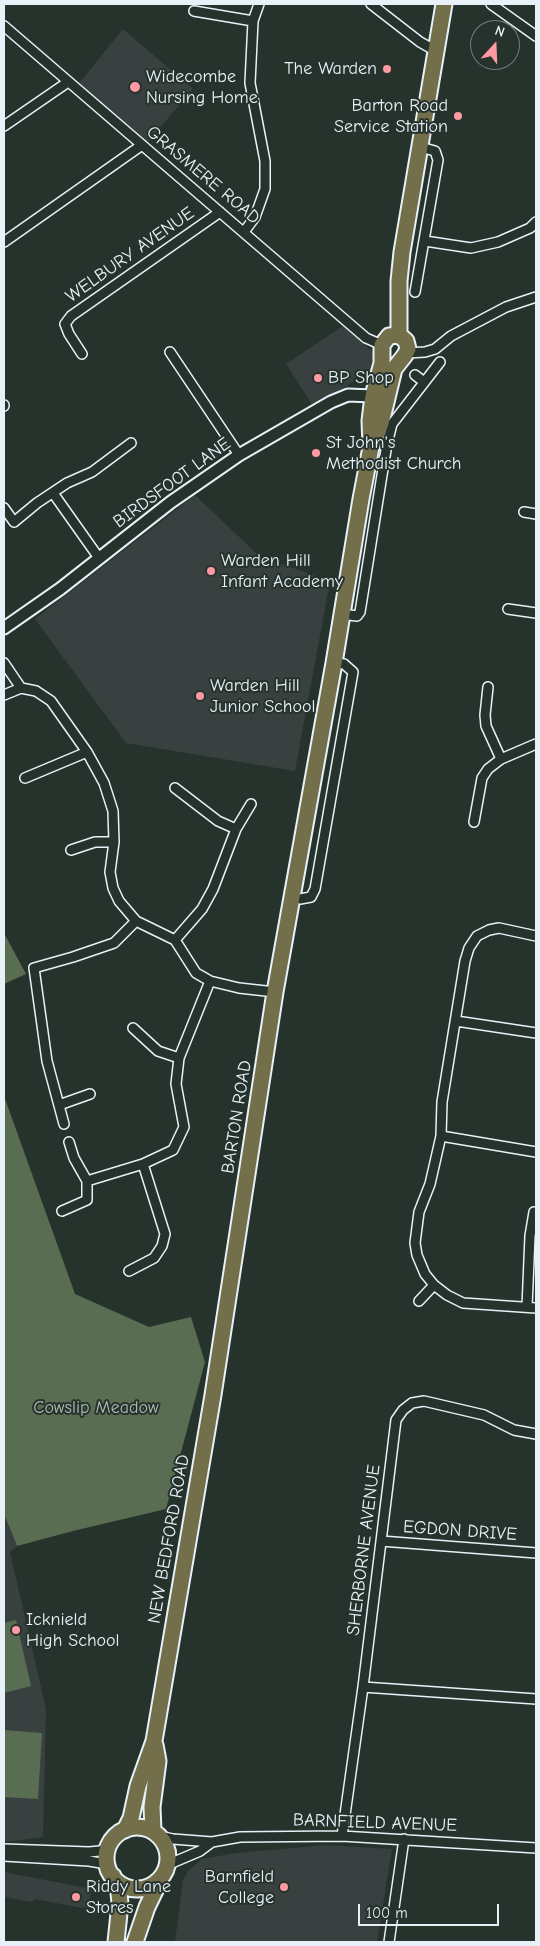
<!DOCTYPE html>
<style>
body{margin:0}
#map{position:relative;width:540px;height:1946px;overflow:hidden;background:#26332d;font-family:"Comic Neue",sans-serif}
canvas{display:block}
.frame{position:absolute;inset:0;border:5px solid #e8f1f8;pointer-events:none}
.north{position:absolute;left:470px;top:20px;width:50px;height:50px;box-sizing:border-box;background:#26332d;border:1px solid #747f7e;border-radius:50%;rotate:20deg;font-size:14px;font-weight:700;line-height:20px;text-align:center;color:#e8f1f8}
.north::after{content:'';display:block;margin:auto;width:18px;height:22px;background:#ff9aa2;clip-path:polygon(50% 0,100% 100%,50% 72%,0 100%)}
.scale{position:absolute;left:358px;top:1904px;width:141px;height:22px;box-sizing:border-box;border:2px solid #e8f1f8;border-top:0;padding-left:6px;font-size:15px;line-height:18px;white-space:nowrap;color:#e8f1f8;-webkit-text-stroke:4px #26332d;paint-order:stroke}
</style>
<div id="map">
<canvas width="540" height="1946"></canvas>
<div class="frame"></div>
<div class="north">N</div>
<div class="scale">100 m</div>
</div>
<script>
const ctx = document.querySelector('canvas').getContext('2d');
ctx.lineJoin = 'round';
function paint(path, color) {
  ctx.fillStyle = color;
  ctx.fill(path, 'evenodd');
}
function poly(rows) {
  const path = new Path2D();
  for (const r of rows) {
    if (r.length === 3) {
      path.moveTo(r[0] + r[2], r[1]);
      path.arc(r[0], r[1], r[2], 0, 2 * Math.PI);
      continue;
    }
    path.moveTo(r[0], r[1]);
    for (let i = 2; i < r.length; i += 2) path.lineTo(r[i], r[i + 1]);
  }
  return path;
}
function stroke(path, color, width, dash) {
  ctx.strokeStyle = color;
  ctx.lineWidth = width;
  ctx.lineCap = dash ? 'butt' : 'round';
  ctx.setLineDash(dash || []);
  ctx.stroke(path);
}
function write(font, color, halo, rows, align = 'center') {
  ctx.font = font + ' "Comic Neue",sans-serif';
  ctx.lineWidth = 4;
  ctx.setLineDash([]);
  ctx.textBaseline = 'middle';
  ctx.strokeStyle = halo;
  ctx.fillStyle = color;
  for (const [text, x, y, turn = 0] of rows) {
    ctx.save();
    ctx.translate(x, y);
    ctx.rotate((+turn || 0) * Math.PI / 180);
    ctx.textAlign = isNaN(turn) ? turn : align;
    if (halo) ctx.strokeText(text, 0, 0);
    ctx.fillText(text, 0, 0);
    ctx.restore();
  }
}
paint(poly([
 [123,29,193,89,146,144,77,86],
 [343,326,374,353,370,372,313,406,286,364],
 [195,495,259,556,330,581,295,771,126,743,35,619],
 [4,1514,17,1546,10,1552,46,1709,43,1837,4,1842],
 [326,1845,392,1849,377,1942,175,1942,183,1880,188,1871,202,1859,236,1853],
 [4,1872,92,1889,88,1909,34,1899,33,1902,4,1897]
]), '#384040');
paint(poly([
 [4,933,26,974,4,984],
 [4,1096,75,1294,149,1327,191,1317,205,1362,166,1509,73,1531,17,1546,4,1514],
 [16,1620,31,1686,4,1693,4,1623],
 [4,1730,42,1733,38,1799,4,1797]
]), '#586d51');
const minor = poly([
 [371,4,420,42,436,51],
 [491,4,536,36],
 [194,11,253,21],
 [4,26,366,338,382,345],
 [4,126,68,82],
 [244,232,255,217,265,189,265,161,250,83,253,21,259,4],
 [425,241,471,248,498,242,530,228,536,222],
 [4,242,142,145],
 [415,292,438,160,435,151,420,147],
 [170,352,239,455],
 [407,353,425,352,435,349,451,336,506,307,536,297],
 [82,354,69,334,65,324,71,316,220,212],
 [415,375,424,382],
 [4,405,4,406],
 [53,493,99,558],
 [4,508,14,522,37,503,67,483,92,472,131,443],
 [524,512,536,514],
 [508,609,536,613],
 [341,614,357,616,360,612,387,444,392,424,440,362],
 [4,663,21,688,36,691,51,701,87,752,104,783,113,811,114,842,110,872,113,888,119,901,136,921,175,940,196,973,210,981,239,988,275,992],
 [488,687,485,715,486,726,501,759],
 [4,695,21,688],
 [25,778,87,752],
 [474,822,482,778,488,769,501,759,536,744],
 [236,829,251,804],
 [71,850,95,842,114,842],
 [292,897,300,899,311,897,315,889,353,672,344,664,334,663],
 [536,936,499,928,489,930,477,936,469,948,465,961,442,1102,441,1136,430,1184,419,1212,415,1243,417,1255,425,1274,434,1285,447,1295,463,1303,536,1308],
 [175,940,202,909,213,889,236,829,218,821,175,788],
 [456,1021,536,1033],
 [133,1028,158,1051,179,1058],
 [59,1105,90,1094],
 [64,1124,47,1061,34,968,73,957,114,943,136,921],
 [441,1136,536,1152],
 [69,1142,74,1158,87,1181],
 [62,1211,87,1200,87,1181,143,1164,173,1150,184,1127,176,1084,179,1058,210,981],
 [129,1271,154,1258,162,1246,165,1234,143,1164],
 [419,1301,434,1285],
 [527,1307,530,1236,534,1212],
 [381,1541,536,1553],
 [363,1687,536,1699],
 [159,1836,173,1839,212,1842,240,1837,342,1836,536,1848],
 [342,1836,363,1687,396,1420,403,1410,412,1403,424,1401,484,1415,514,1430,536,1434],
 [4,1849,89,1852,100,1851,110,1845],
 [4,1856,89,1861,107,1864],
 [167,1865,200,1851,212,1842],
 [389,1942,404,1839]
]);
const tertiary = poly([
 [4,628,60,589,171,502,239,455,331,402,348,395,373,396]
]);
const trunk = poly([
 [399,335,399,281,402,252,444,4],
 [137,1858,31],
 [125,1830,131,1818,138,1786,154,1741,213,1395,275,992,334,663,361,499,371,447,381,423,394,369,405,355,408,349,406,341,399,335,389,336,382,345,382,363,373,396,370,421,371,447],
 [153,1831,152,1807,158,1761,155,1745],
 [113,1876,119,1893,120,1904,116,1942],
 [135,1942,147,1907,161,1878]
]);
stroke(minor, '#e8f1f8', 12);
stroke(tertiary, '#e8f1f8', 15);
stroke(trunk, '#e8f1f8', 19);
stroke(minor, '#26332d', 9);
stroke(tertiary, '#26332d', 11);
stroke(trunk, '#726f4a', 15);
for (const [x, y, r, color] of [
 [387,69,5,"#ff9aa2"],
 [135,87,6,"#ff9aa2"],
 [458,116,5,"#ff9aa2"],
 [318,378,5,"#ff9aa2"],
 [316,453,5,"#ff9aa2"],
 [211,571,5,"#ff9aa2"],
 [200,696,5,"#ff9aa2"],
 [16,1630,5,"#ff9aa2"],
 [284,1887,5,"#ff9aa2"],
 [76,1897,5,"#ff9aa2"]
]) {
  const dot = new Path2D();
  dot.arc(x, y, r, 0, 2 * Math.PI);
  ctx.fillStyle = color;
  ctx.fill(dot);
  stroke(dot, '#26332d', 2);
}
write('18px', '#e8f1f8', '#26332d', [
 ["The Warden",377,69,"right"],
 ["Widecombe",146,77],
 ["Nursing Home",146,98],
 ["Barton Road",448,106,"right"],
 ["Service Station",448,127,"right"],
 ["BP Shop",328,378],
 ["St John's",326,443],
 ["Methodist Church",326,464],
 ["Warden Hill",221,561],
 ["Infant Academy",221,582],
 ["Warden Hill",210,686],
 ["Junior School",210,707],
 ["Icknield",26,1620],
 ["High School",26,1641],
 ["Barnfield",274,1877,"right"],
 ["College",274,1898,"right"],
 ["Riddy Lane",86,1887],
 ["Stores",86,1908]
], 'left');
write('18px', '#e8f1f8', '#26332d', [
 ["GRASMERE ROAD",203,175,40],
 ["WELBURY AVENUE",130,255,-35],
 ["BIRDSFOOT LANE",172,483,-36],
 ["BARTON ROAD",237,1117,-81],
 ["EGDON DRIVE",460,1531,4],
 ["NEW BEDFORD ROAD",169,1539,-80],
 ["SHERBORNE AVENUE",364,1550,-83],
 ["BARNFIELD AVENUE",375,1823,2]
]);
write('18px', '#aebcb5', '#26332d', [
 ["Cowslip Meadow",96,1408]
]);
</script>
